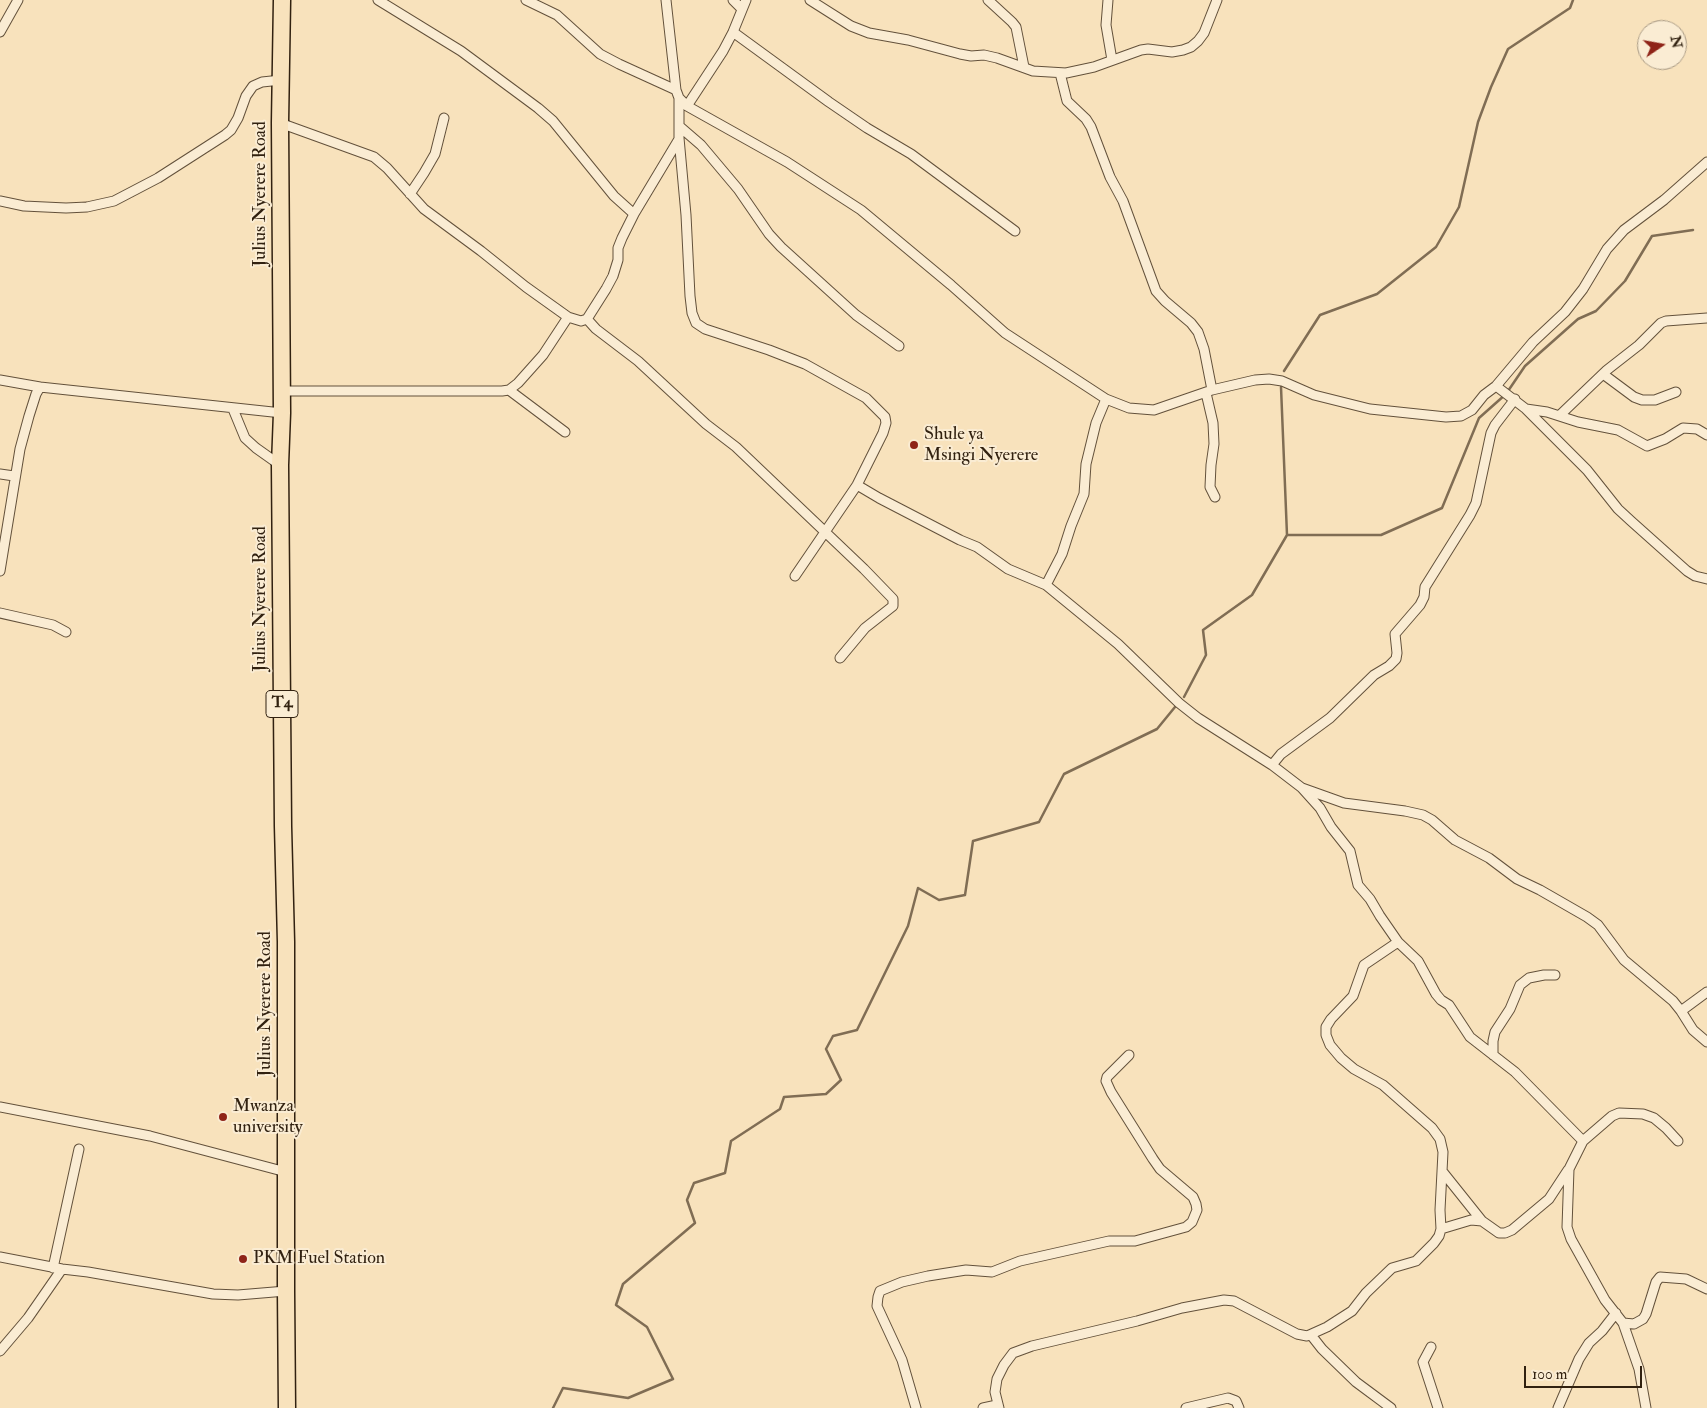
<!DOCTYPE html>
<style>
body{margin:0}
#map{position:relative;width:1707px;height:1408px;overflow:hidden;background:#f8e2bc;font-family:"IM FELL Double Pica",serif}
canvas{display:block}
.north{position:absolute;left:1637px;top:20px;width:50px;height:50px;box-sizing:border-box;background:#faecd3;border:1px solid #aa9b85;border-radius:50%;rotate:78deg;font-size:14px;font-weight:700;line-height:20px;text-align:center;color:#312110}
.north::after{content:'';display:block;margin:auto;width:18px;height:22px;background:#8f2418;clip-path:polygon(50% 0,100% 100%,50% 72%,0 100%)}
.scale{position:absolute;left:1524px;top:1366px;width:118px;height:22px;box-sizing:border-box;border:2px solid #312110;border-top:0;padding-left:6px;font-size:15px;line-height:18px;white-space:nowrap;color:#312110;-webkit-text-stroke:4px #faecd3;paint-order:stroke}
</style>
<div id="map">
<canvas width="1707" height="1408"></canvas>
<div class="north">N</div>
<div class="scale">100 m</div>
</div>
<script>
const ctx = document.querySelector('canvas').getContext('2d');
ctx.lineJoin = 'round';
function poly(rows) {
  const path = new Path2D();
  for (const r of rows) {
    path.moveTo(r[0], r[1]);
    for (let i = 2; i < r.length; i += 2) path.lineTo(r[i], r[i + 1]);
  }
  return path;
}
function stroke(path, color, width, dash) {
  ctx.strokeStyle = color;
  ctx.lineWidth = width;
  ctx.lineCap = dash ? 'butt' : 'round';
  ctx.setLineDash(dash || []);
  ctx.stroke(path);
}
function write(font, color, halo, rows, align = 'center') {
  ctx.font = font + ' "IM FELL Double Pica",serif';
  ctx.lineWidth = 4;
  ctx.setLineDash([]);
  ctx.textBaseline = 'middle';
  ctx.strokeStyle = halo;
  ctx.fillStyle = color;
  for (const [text, x, y, turn = 0] of rows) {
    ctx.save();
    ctx.translate(x, y);
    ctx.rotate((+turn || 0) * Math.PI / 180);
    ctx.textAlign = isNaN(turn) ? turn : align;
    if (halo) ctx.strokeText(text, 0, 0);
    ctx.fillText(text, 0, 0);
    ctx.restore();
  }
}
stroke(poly([
 [1284,371,1320,315,1377,294,1436,247,1459,207,1478,122,1491,87,1508,49,1570,8,1573,0],
 [1281,387,1287,535],
 [1184,697,1206,655,1203,630,1252,595,1287,535,1381,535,1442,508,1479,418,1506,394,1525,366,1578,319,1596,311,1625,281,1652,236,1693,230],
 [553,1408,563,1388,628,1398,673,1379,647,1327,616,1305,623,1284,695,1223,687,1200,694,1183,725,1173,731,1141,780,1109,784,1097,826,1094,841,1080,826,1049,833,1036,857,1030,908,926,918,888,939,900,965,895,973,841,1039,822,1064,774,1157,729,1175,707]
]), '#806d54', 2.5);
const street = poly([
 [378,0,461,51,538,108,553,121,614,196,634,214],
 [526,0,557,15,600,54,619,64,676,90],
 [666,0,676,90,679,98,687,106,787,162,861,210,951,285,1005,333,1106,399,1129,408,1154,410,1212,390,1255,380,1269,379,1282,381,1314,395,1370,409,1446,417,1461,416,1472,410,1484,395,1496,386,1533,342,1565,312,1583,289,1607,249,1624,230,1664,200,1707,162],
 [733,0,742,9],
 [810,0,851,26,869,33,908,40,960,54,971,56,984,55,997,58,1033,71,1066,73,1094,67,1141,50,1148,49,1172,52,1183,50,1191,47,1198,41,1204,33,1217,0],
 [988,0,1012,22,1016,27,1024,67],
 [1108,0,1106,25,1112,60],
 [0,32,18,0],
 [733,32,829,102,867,128,911,154,1015,231],
 [1060,73,1067,101,1086,119,1091,127,1110,177,1123,201,1156,291,1165,301,1191,323,1198,332,1204,349,1212,390],
 [679,98,679,138,686,215,690,296,692,313,696,323,705,329,769,350,805,364,866,398,885,417,886,423,883,433,857,485,795,576],
 [687,106,723,51,733,32,746,0],
 [280,123,374,157,387,168,424,209,481,251,526,287,568,317,581,321,587,319,606,289,613,276,618,260,618,248,622,238,634,214,679,139],
 [679,126,701,145,738,189,769,234,781,247,856,315,899,346],
 [410,194,424,173,435,154,444,118],
 [0,201,24,206,66,208,87,207,114,201,158,178,225,135,231,130,238,118,246,96,253,86,262,82,281,80],
 [587,319,596,329,638,361,706,424,736,447,864,569,893,599,893,606,865,628,840,658],
 [1603,374,1634,397,1642,400,1655,400,1676,392],
 [0,380,40,387],
 [1496,386,1526,409,1587,470,1618,509,1631,521,1687,571,1695,576,1707,579],
 [509,390,565,432],
 [281,391,502,391,509,390,518,383,543,355,568,317],
 [1206,393,1213,423,1214,444,1211,465,1210,487,1215,497],
 [233,409,245,438,256,448,280,465],
 [1526,409,1547,412,1578,422,1618,430,1647,446,1665,439,1683,428,1697,429,1707,435],
 [1559,416,1607,370,1639,345,1661,323,1666,321,1707,318],
 [0,474,14,476],
 [857,485,879,498,960,540,977,547,1008,569,1046,585,1118,644,1179,703,1198,718,1272,765,1302,788,1320,808,1331,827,1350,851,1358,885,1370,899,1380,916,1398,942,1418,961,1436,994,1441,1000,1449,1005,1470,1037,1515,1072,1583,1141],
 [0,571,20,449,29,416,36,394,40,387,282,413],
 [1046,585,1062,554,1071,526,1084,494,1086,464,1096,423,1106,399],
 [0,613,53,625,66,632],
 [1272,765,1281,754,1330,718,1374,675,1389,666,1396,659,1397,653,1395,634,1420,605,1424,597,1425,587,1470,515,1476,503,1491,433,1495,425,1515,399],
 [1302,788,1344,803,1405,811,1423,815,1432,820,1455,840,1489,858,1517,879,1540,890,1587,917,1598,925,1624,960,1673,1001,1681,1011,1693,1030,1707,1042],
 [1681,1011,1707,992],
 [1493,1055,1493,1041,1495,1032,1510,1009,1520,985,1529,978,1544,975,1555,975],
 [0,1107,150,1136,286,1172],
 [1442,1171,1482,1221],
 [1441,1229,1471,1220,1482,1221,1499,1233,1505,1233,1512,1230,1549,1199,1568,1170],
 [0,1257,62,1269,88,1272,213,1294,238,1295,286,1291],
 [53,1268,79,1149],
 [1623,1323,1634,1324,1643,1319,1646,1314,1656,1282,1660,1277,1686,1279,1707,1289],
 [1311,1335,1322,1349,1356,1382,1391,1408],
 [1431,1347,1423,1362,1438,1408],
 [0,1351,28,1318,62,1269],
 [916,1408,902,1360,877,1306,878,1297,880,1291,902,1282,928,1276,966,1270,992,1272,1020,1261,1109,1241,1135,1241,1186,1227,1192,1222,1197,1210,1196,1204,1193,1197,1160,1169,1153,1159,1111,1092,1106,1081,1107,1077,1129,1055],
 [983,1408,997,1405],
 [999,1408,995,1392,997,1379,1004,1365,1013,1353,1032,1346,1137,1321,1182,1308,1224,1300,1234,1301,1297,1334,1307,1336,1327,1327,1352,1311,1366,1293,1392,1268,1416,1261,1434,1243,1439,1236,1441,1229,1440,1210,1443,1152,1440,1139,1432,1128,1383,1085,1354,1069,1341,1058,1330,1045,1326,1035,1326,1027,1331,1019,1353,996,1364,965,1398,942],
 [1186,1408,1228,1398,1236,1401,1239,1408],
 [1558,1408,1579,1359,1589,1343,1602,1331,1616,1313],
 [1646,1408,1639,1369,1623,1323,1605,1300,1571,1239,1567,1227,1569,1169,1583,1141,1612,1116,1619,1113,1643,1114,1654,1118,1666,1128,1678,1141]
]);
const highway = poly([
 [282,0,280,123,282,413,280,465,283,826,286,942,286,1291,287,1408]
]);
stroke(street, '#63513b', 11);
stroke(highway, '#312110', 19);
stroke(street, '#faecd3', 9);
stroke(highway, '#f8e2bc', 16);
for (const [x, y, r, color] of [
 [914,445,5,"#8f2418"],
 [223,1117,5,"#8f2418"],
 [243,1259,5,"#8f2418"]
]) {
  const dot = new Path2D();
  dot.arc(x, y, r, 0, 2 * Math.PI);
  ctx.fillStyle = color;
  ctx.fill(dot);
  stroke(dot, '#faecd3', 2);
}
for (const [x, y, w] of [
 [282,704,32]
]) {
  const box = new Path2D();
  box.roundRect(x - w / 2, y - 13.5, w, 27, 4);
  ctx.fillStyle = '#faecd3';
  ctx.fill(box);
  stroke(box, '#312110', 1);
}
write('bold 16px', '#312110', null, [
 ["T4",282,704]
]);
write('18px', '#312110', '#faecd3', [
 ["Julius Nyerere Road",261,194,-90],
 ["Julius Nyerere Road",261,599,-90],
 ["Julius Nyerere Road",266,1004,-90]
]);
write('18px', '#312110', '#faecd3', [
 ["Shule ya",924,435],
 ["Msingi Nyerere",924,456],
 ["Mwanza",233,1107],
 ["university",233,1128],
 ["PKM Fuel Station",253,1259]
], 'left');
</script>
